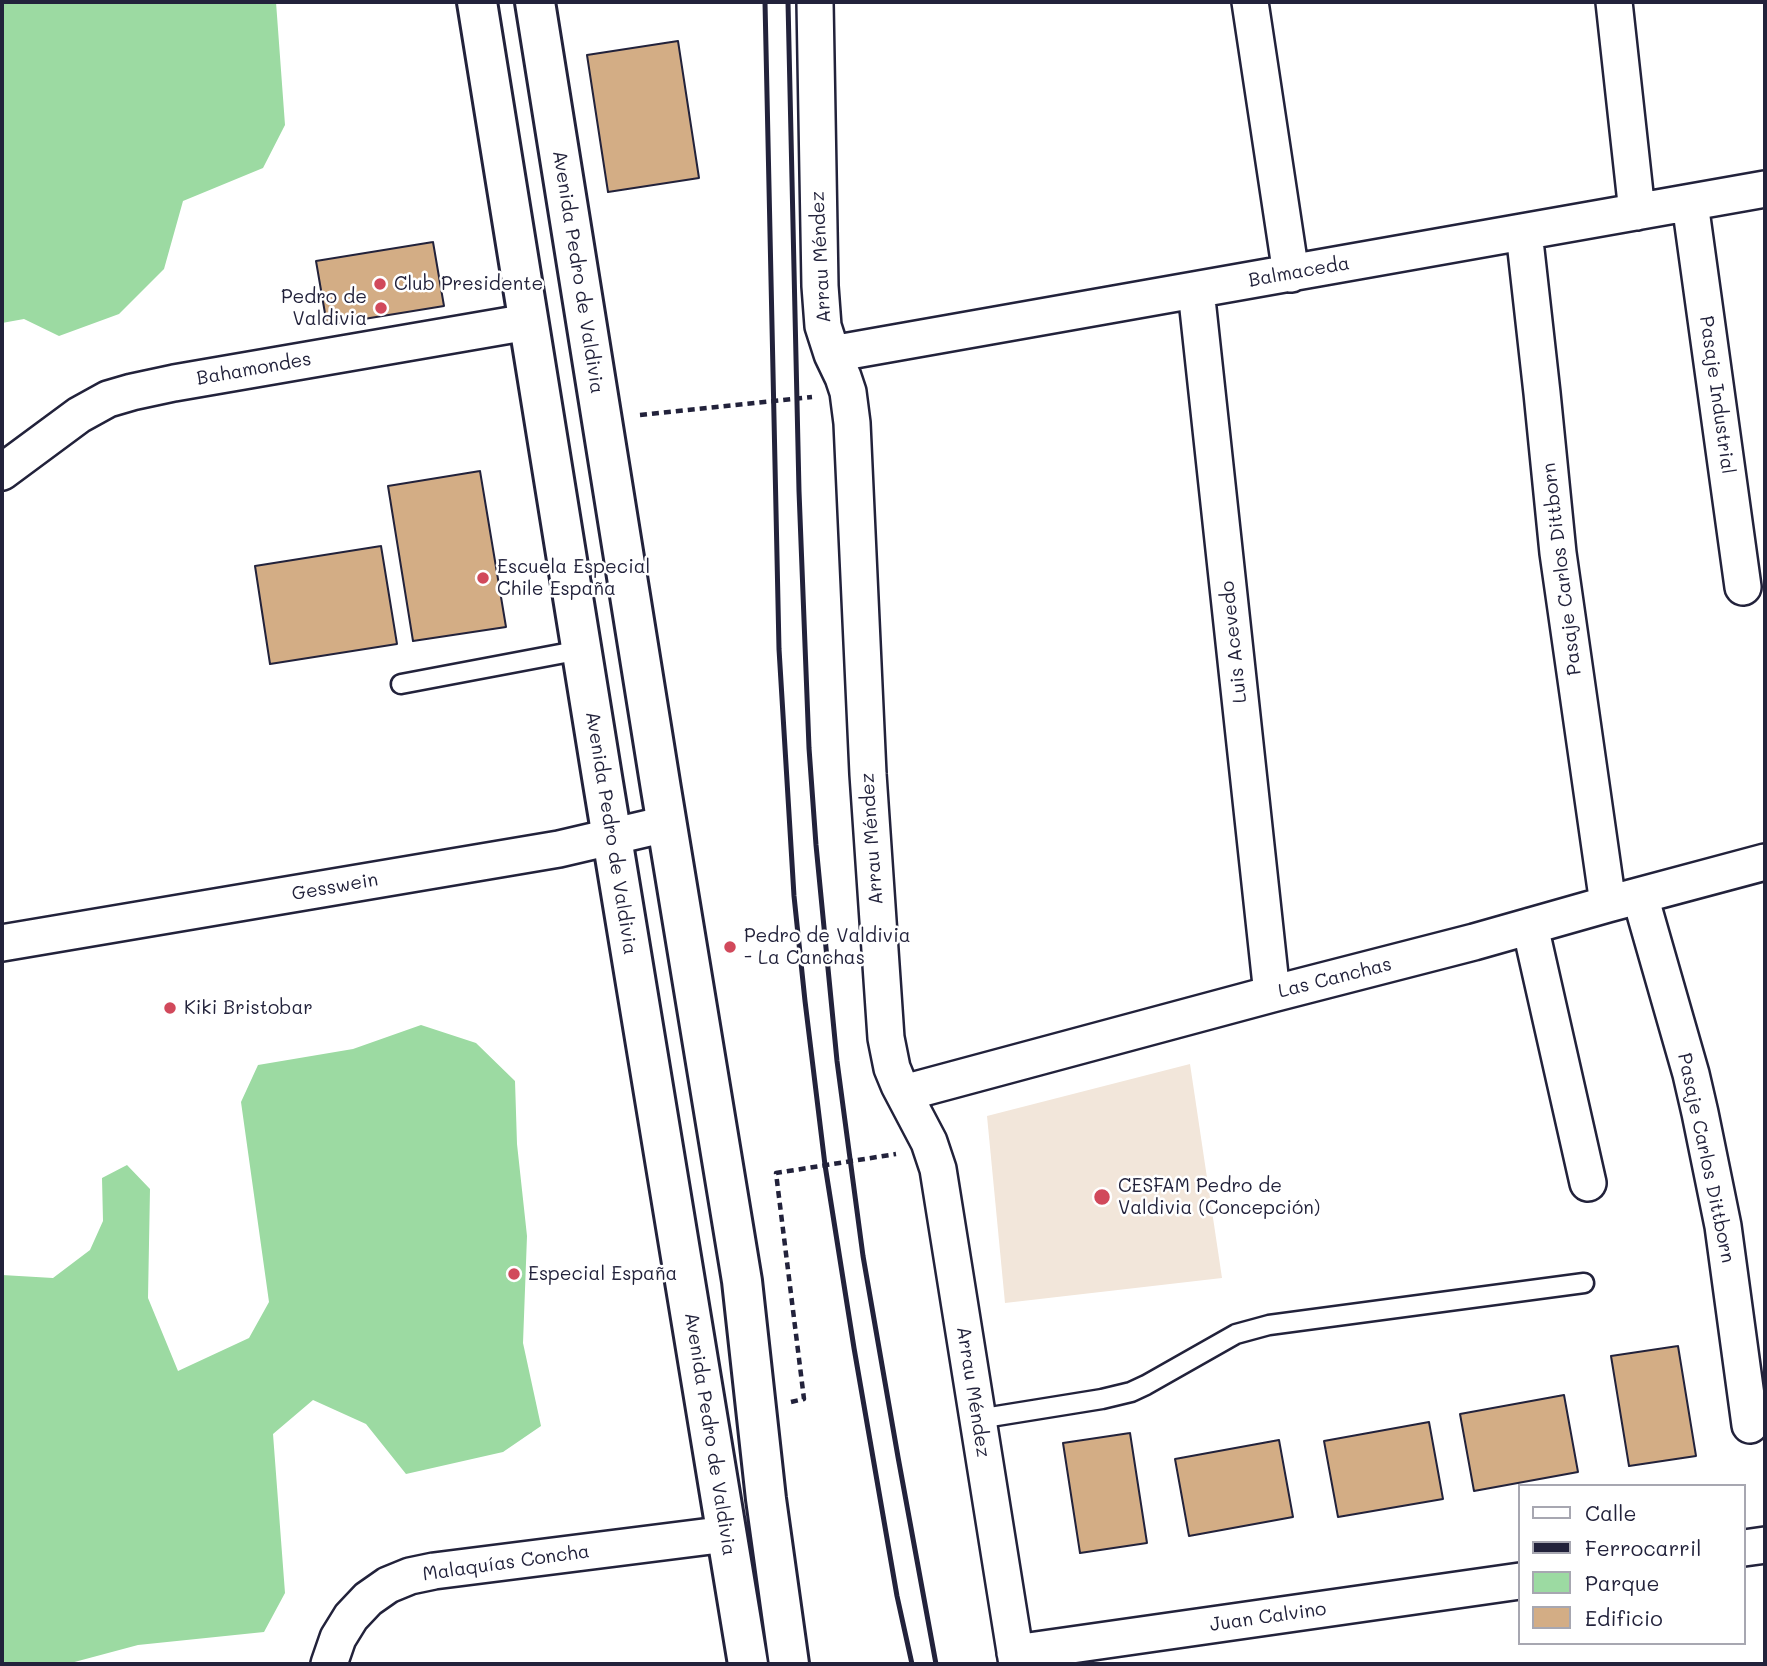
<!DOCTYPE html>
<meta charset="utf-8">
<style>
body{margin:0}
#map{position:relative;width:1767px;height:1666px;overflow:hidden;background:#fff;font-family:Mali,sans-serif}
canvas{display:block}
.frame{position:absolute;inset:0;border:4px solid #22223b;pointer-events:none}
.legend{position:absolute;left:1518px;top:1484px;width:228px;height:161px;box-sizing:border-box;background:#fff;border:2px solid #a7a7b1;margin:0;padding:9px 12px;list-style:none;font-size:21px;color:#22223b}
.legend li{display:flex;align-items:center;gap:14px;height:35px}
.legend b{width:35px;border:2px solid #a7a7b1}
</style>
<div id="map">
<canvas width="1767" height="1666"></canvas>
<div class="frame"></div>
<ul class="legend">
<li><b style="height:9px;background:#fff"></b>Calle</li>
<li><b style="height:9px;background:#22223b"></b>Ferrocarril</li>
<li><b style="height:19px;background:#9cdaa2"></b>Parque</li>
<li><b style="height:19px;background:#d3ad85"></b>Edificio</li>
</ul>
</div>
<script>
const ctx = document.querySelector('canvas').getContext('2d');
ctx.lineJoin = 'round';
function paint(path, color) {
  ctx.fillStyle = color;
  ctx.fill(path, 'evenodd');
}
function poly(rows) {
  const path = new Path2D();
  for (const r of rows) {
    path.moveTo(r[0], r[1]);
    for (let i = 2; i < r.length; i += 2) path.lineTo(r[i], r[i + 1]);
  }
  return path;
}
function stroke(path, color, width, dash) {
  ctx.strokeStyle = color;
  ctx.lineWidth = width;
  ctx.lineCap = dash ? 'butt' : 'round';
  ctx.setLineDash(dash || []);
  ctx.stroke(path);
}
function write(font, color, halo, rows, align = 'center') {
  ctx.font = font + ' Mali,sans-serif';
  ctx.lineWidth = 5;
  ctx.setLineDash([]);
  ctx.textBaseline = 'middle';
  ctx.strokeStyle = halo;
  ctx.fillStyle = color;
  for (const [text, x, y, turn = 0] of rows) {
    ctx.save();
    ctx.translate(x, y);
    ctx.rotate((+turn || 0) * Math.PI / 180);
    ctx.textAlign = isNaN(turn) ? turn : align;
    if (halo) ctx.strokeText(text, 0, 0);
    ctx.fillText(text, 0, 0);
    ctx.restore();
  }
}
paint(poly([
 [1190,1064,1222,1278,1005,1303,987,1116]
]), '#f2e6da');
paint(poly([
 [2,2,276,2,285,125,263,168,183,201,164,269,119,314,59,336,24,319,2,323],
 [421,1025,476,1043,515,1081,517,1144,527,1236,523,1343,541,1426,503,1452,406,1474,366,1424,313,1400,273,1434,285,1593,264,1632,138,1645,67,1664,2,1664,2,1275,53,1278,90,1250,103,1221,102,1178,127,1165,150,1189,148,1298,178,1371,249,1338,269,1302,241,1102,258,1065,353,1049]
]), '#9cdaa2');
const building = poly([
 [678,41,699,178,608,192,587,55,678,41],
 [433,242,444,306,327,325,316,261,433,242],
 [480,471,506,627,413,641,388,486,480,471],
 [381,546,397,644,270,664,255,566,381,546],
 [1678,1346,1696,1456,1629,1466,1611,1356,1678,1346],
 [1564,1395,1578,1472,1474,1491,1460,1414,1564,1395],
 [1429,1422,1443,1499,1338,1517,1324,1441,1429,1422],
 [1130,1433,1147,1543,1080,1553,1063,1443,1130,1433],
 [1279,1440,1293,1517,1189,1536,1175,1459,1279,1440]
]);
paint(building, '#d3ad85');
stroke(building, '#22223b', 2);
const service = poly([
 [401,684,581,650],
 [978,1419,1102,1399,1131,1392,1146,1385,1236,1334,1269,1325,1584,1283]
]);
const minor = poly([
 [815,2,820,286,823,326,832,354,843,377,848,392,852,423,868,774,886,1038,892,1068,899,1085,929,1142,938,1169,1017,1664],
 [1250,2,1291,274],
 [1614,2,1637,212],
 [1690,203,1743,587],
 [1524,232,1542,393,1558,553,1608,904],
 [1196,290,1272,994],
 [832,354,1765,189],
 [2,472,79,415,108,399,132,392,174,383,528,322],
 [1640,896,1691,1074,1700,1113,1723,1226,1750,1425],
 [1530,926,1588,1183],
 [2,943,559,849,666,824],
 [904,1093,1272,994,1474,942,1608,904,1765,862],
 [1744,1548,1765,1545],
 [1015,1653,1520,1581],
 [329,1664,338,1638,351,1617,368,1599,388,1585,410,1576,434,1571,727,1534]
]);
const primary = poly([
 [477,2,603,783,748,1664],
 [535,2,661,789,742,1281,766,1499,789,1664]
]);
stroke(service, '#22223b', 23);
stroke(minor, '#22223b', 40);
stroke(primary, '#22223b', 44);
stroke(poly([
 [640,415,812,397],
 [791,1402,804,1399,776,1173,896,1154]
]), '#22223b', 4.5, [7, 5]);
stroke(service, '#fff', 18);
stroke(minor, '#fff', 35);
stroke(primary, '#fff', 38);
stroke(poly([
 [765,2,779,649,794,896,805,1001,825,1165,854,1348,897,1596,912,1664],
 [788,2,799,491,809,748,816,845,837,1061,863,1256,898,1457,936,1664]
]), '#22223b', 5);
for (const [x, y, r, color] of [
 [380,284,7,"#d1495b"],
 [381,308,7,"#d1495b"],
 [483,578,7,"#d1495b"],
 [730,947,7,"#d1495b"],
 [170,1008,7,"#d1495b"],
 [1102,1197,9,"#d1495b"],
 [514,1274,7,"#d1495b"]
]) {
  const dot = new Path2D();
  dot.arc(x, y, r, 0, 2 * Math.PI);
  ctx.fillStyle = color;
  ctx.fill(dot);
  stroke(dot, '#fff', 2.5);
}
write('19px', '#22223b', '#fff', [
 ["Arrau Méndez",821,257,-93],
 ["Avenida Pedro de Valdivia",578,272,81],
 ["Balmaceda",1299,272,-10],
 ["Bahamondes",254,369,-10],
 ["Pasaje Industrial",1717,395,82],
 ["Pasaje Carlos Dittborn",1562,569,-97],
 ["Luis Acevedo",1234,642,-96],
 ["Avenida Pedro de Valdivia",611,833,81],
 ["Arrau Méndez",872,839,-94],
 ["Gesswein",335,887,-10],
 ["Las Canchas",1335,978,-14],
 ["Pasaje Carlos Dittborn",1706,1158,78],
 ["Arrau Méndez",973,1392,81],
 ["Avenida Pedro de Valdivia",710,1434,81],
 ["Malaquías Concha",506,1563,-8],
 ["Juan Calvino",1268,1617,-8]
]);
write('19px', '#22223b', '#fff', [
 ["Club Presidente",394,284],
 ["Pedro de",367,297,"right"],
 ["Valdivia",367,319,"right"],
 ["Escuela Especial",497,567],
 ["Chile España",497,589],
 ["Pedro de Valdivia",744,936],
 ["- La Canchas",744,958],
 ["Kiki Bristobar",184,1008],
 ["CESFAM Pedro de",1118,1186],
 ["Valdivia (Concepción)",1118,1208],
 ["Especial España",528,1274]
], 'left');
</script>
